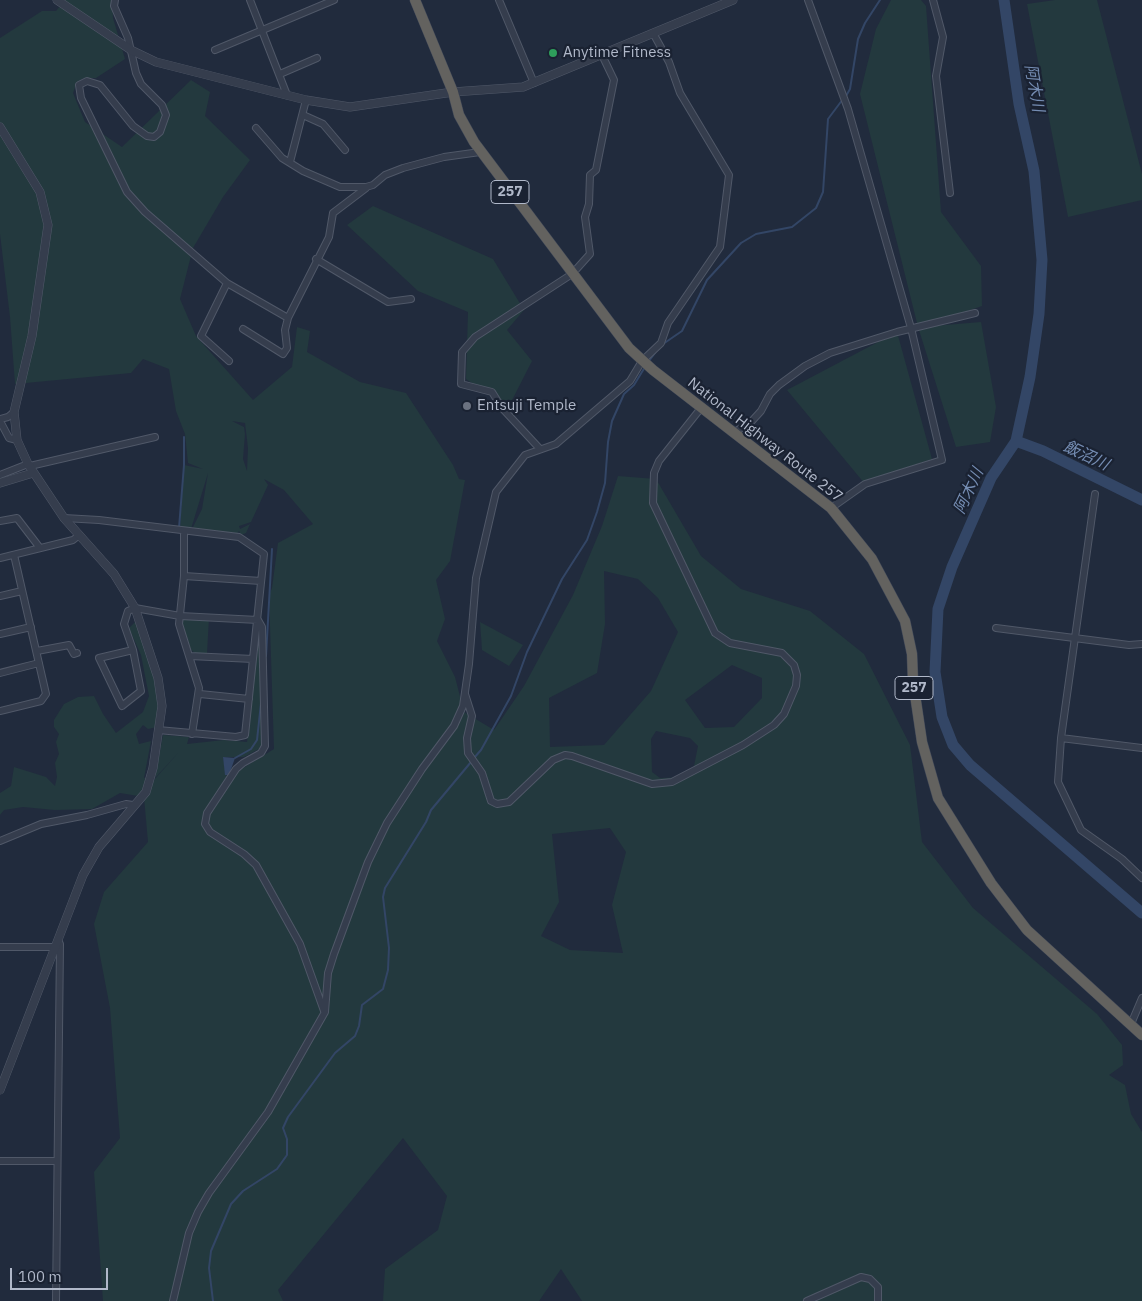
<!DOCTYPE html>
<meta charset="utf-8">
<style>
body{margin:0}
#map{position:relative;width:1142px;height:1301px;overflow:hidden;background:#212b3d;font-family:"IBM Plex Sans",sans-serif}
canvas{display:block}
.scale{position:absolute;left:10px;top:1268px;width:98px;height:22px;box-sizing:border-box;border:2px solid #b0b8c9;border-top:0;padding-left:6px;font-size:15px;line-height:18px;white-space:nowrap;color:#b0b8c9;-webkit-text-stroke:4px #1a2232;paint-order:stroke}
</style>
<div id="map">
<canvas width="1142" height="1301"></canvas>
<div class="scale">100 m</div>
</div>
<script>
const ctx = document.querySelector('canvas').getContext('2d');
ctx.lineJoin = 'round';
function paint(path, color) {
  ctx.fillStyle = color;
  ctx.fill(path, 'evenodd');
}
function poly(rows) {
  const path = new Path2D();
  for (const r of rows) {
    path.moveTo(r[0], r[1]);
    for (let i = 2; i < r.length; i += 2) path.lineTo(r[i], r[i + 1]);
  }
  return path;
}
function stroke(path, color, width, dash) {
  ctx.strokeStyle = color;
  ctx.lineWidth = width;
  ctx.lineCap = dash ? 'butt' : 'round';
  ctx.setLineDash(dash || []);
  ctx.stroke(path);
}
function write(font, color, halo, rows, align = 'center') {
  ctx.font = font + ' "IBM Plex Sans","Noto Sans JP",sans-serif';
  ctx.lineWidth = 4.5;
  ctx.setLineDash([]);
  ctx.textBaseline = 'middle';
  ctx.strokeStyle = halo;
  ctx.fillStyle = color;
  for (const [text, x, y, turn = 0] of rows) {
    ctx.save();
    ctx.translate(x, y);
    ctx.rotate((+turn || 0) * Math.PI / 180);
    ctx.textAlign = isNaN(turn) ? turn : align;
    if (halo) ctx.strokeText(text, 0, 0);
    ctx.fillText(text, 0, 0);
    ctx.restore();
  }
}
paint(poly([
 [65,0,112,0,113,18,125,59,96,78,84,78,77,82,73,93,85,122,122,147,191,80,210,92,205,116,250,160,223,197,193,248,180,299,196,336,253,400,292,367,297,327,310,331,307,352,360,382,406,393,453,465,459,479,465,480,450,561,436,580,445,619,437,641,455,677,464,712,494,730,524,686,573,595,602,526,618,476,656,479,701,556,741,589,810,611,864,654,910,745,922,842,973,908,1097,1014,1122,1045,1123,1065,1109,1075,1125,1085,1131,1114,1142,1132,1142,1301,582,1301,561,1269,539,1301,383,1301,385,1269,438,1230,447,1196,403,1138,278,1290,283,1301,103,1301,94,1172,120,1138,110,1008,94,924,104,892,148,842,144,797,120,793,92,809,55,810,23,807,4,810,0,815,0,793,11,786,14,767,46,777,55,786,57,777,55,763,59,754,56,742,59,734,54,727,54,720,64,704,78,697,94,696,103,714,116,733,143,712,149,696,141,655,129,628,136,621,159,692,157,727,148,729,143,725,136,734,139,744,151,741,144,778,154,780,179,752,155,778,163,735,189,737,187,744,224,740,247,742,259,637,263,743,259,749,244,757,223,757,227,778,274,749,269,595,272,588,278,543,313,524,284,490,264,479,268,485,251,522,239,526,240,529,250,524,246,533,241,535,239,531,237,534,192,529,202,509,208,473,191,529,180,528,184,465,203,469,188,463,185,434,176,411,169,369,143,359,131,373,15,384,10,317,0,234,0,38,42,11,56,11],
 [232,421,245,423,248,448,247,471,243,459,245,434,244,427],
 [604,571,638,579,658,598,678,632,651,691,604,745,550,747,549,698,597,673,605,624],
 [732,665,762,678,762,698,734,727,705,728,685,700],
 [656,731,690,738,698,746,693,771,686,777,660,778,652,772,651,739],
 [610,828,626,852,612,905,623,953,570,950,541,936,559,902,552,834],
 [891,0,921,0,926,6,941,212,981,266,982,306,921,327,981,322,996,407,990,442,956,447,918,327,860,94,876,29],
 [1055,0,1097,0,1142,174,1142,200,1068,217,1027,4],
 [373,206,493,259,524,310,507,330,532,361,508,408,466,379,468,312,418,291,347,225],
 [897,332,932,459,865,484,787,390],
 [186,618,209,618,207,653,195,653,191,650,181,621],
 [480,622,523,645,509,666,482,650]
]), '#23393e');
paint(poly([
 [223,757,235,758,229,775,225,775]
]), '#334666');
stroke(poly([
 [846,96,850,89,858,39,865,23,880,0],
 [663,344,682,331,707,280,741,243,756,234,792,227,816,208,823,192,828,119,843,99],
 [649,361,655,353],
 [179,528,184,465,184,437],
 [266,656,272,549],
 [235,758,251,749,257,740,261,703],
 [474,758,481,750,511,696,527,652,562,579,587,540,597,512,605,483,608,442,612,421,624,394,634,385,645,367],
 [213,1301,209,1268,211,1251,231,1204,243,1191,277,1169,287,1155,287,1139,283,1128,288,1117,335,1053,355,1036,359,1026,362,1005,383,989,388,970,389,948,383,897,385,888,426,822,431,810,471,762]
]), '#334666', 2);
stroke(poly([
 [1004,0,1019,104,1034,171,1042,260,1039,314,1030,377,1016,441,991,478,952,567,938,609,935,672,942,717,953,745,970,765,1142,913],
 [1016,441,1043,451,1142,500]
]), '#334666', 11);
const minor = poly([
 [115,0,114,6,128,38,136,73,141,84,162,105,166,115,160,132,154,137,147,136,133,126,100,85,87,81,79,85,81,98,127,192,145,212,227,283,288,318],
 [250,0,287,95],
 [499,0,534,83],
 [808,0,848,109,911,328,942,460,865,484,831,508],
 [933,0,943,37,936,76,950,193],
 [215,50,334,0],
 [280,74,317,58],
 [303,115,323,124,345,150],
 [256,128,282,158,303,171,340,187,366,187,373,185,385,175,403,168,444,157,480,152],
 [290,162,306,100],
 [316,259,388,302,411,299],
 [227,283,201,336,229,361],
 [243,329,283,354,287,348,285,330,288,318,329,237,333,213,366,188],
 [0,419,8,417,14,412],
 [0,421,9,438,17,440],
 [733,433,751,422,761,411,770,394,779,385,805,366,830,353,897,332,975,313],
 [540,449,502,408,492,392,461,384,462,352,475,337,572,274,590,254,585,217,589,204,590,175,596,170,614,80,602,55],
 [30,466,155,437],
 [0,475,28,464],
 [1095,494,1061,738,1058,782,1081,830,1122,859,1142,878],
 [64,518,99,520,239,537,264,554,245,735,236,737,158,730],
 [0,521,17,518,40,548],
 [184,532,184,576,179,624,199,688,192,734],
 [0,558,73,540,78,536],
 [184,576,261,581],
 [0,596,22,591],
 [258,620,262,627,265,746,261,753,243,763,236,769,207,813,205,824,210,832,244,854,256,865,300,944,324,1011],
 [996,628,1129,645,1142,644],
 [0,634,31,627],
 [133,650,99,658,122,706,141,691,133,650,124,624,128,611,135,608,180,616,258,620],
 [37,651,69,645,74,654,77,653],
 [190,656,253,659],
 [0,673,39,663],
 [200,694,249,699],
 [465,694,472,716,467,738,468,753,482,773,491,801,497,804,509,802,553,760,565,755,572,756,652,784,672,782,743,745,774,725,784,714,796,686,797,675,794,665,782,653,730,643,715,633,653,503,654,473,659,461,701,408],
 [0,711,41,701,46,694,14,555],
 [1061,738,1142,748],
 [0,841,41,824,87,815,126,804,133,805],
 [0,947,55,947],
 [1131,1024,1142,998],
 [0,1161,57,1161],
 [56,1301,60,944,58,940],
 [173,1301,189,1233,198,1212,209,1193,268,1112,325,1012,328,973,334,954,368,862,387,823,422,769,454,726,463,706,469,664,476,578,496,492,525,455,556,444,630,381,642,361,661,343,668,323,720,247,729,175,680,93,669,62,653,33],
 [807,1301,861,1277,870,1279,878,1287,878,1301]
]);
const tertiary = poly([
 [57,0,131,50,156,62,306,100,350,107,453,92,523,87,733,0],
 [0,127,40,192,48,225,32,336,14,412,17,440,28,464,64,518,114,574,135,608,158,678,162,706,153,768,146,792,99,847,83,875,0,1090],
 [0,483,33,473]
]);
const trunk = poly([
 [415,0,453,92,459,115,474,142,629,348,653,370,831,508,872,559,905,621,912,654,913,681,922,742,938,798,991,883,1027,930,1142,1035]
]);
stroke(minor, '#505868', 8);
stroke(tertiary, '#505868', 9);
stroke(trunk, '#404858', 11);
stroke(minor, '#353d4d', 6);
stroke(tertiary, '#353d4d', 8);
stroke(trunk, '#63625f', 10);
for (const [x, y, r, color] of [
 [553,53,5,"#2e9e5b"],
 [467,406,5,"#6b7280"]
]) {
  const dot = new Path2D();
  dot.arc(x, y, r, 0, 2 * Math.PI);
  ctx.fillStyle = color;
  ctx.fill(dot);
  stroke(dot, '#1a2232', 2);
}
for (const [x, y, w] of [
 [510,192,38],
 [914,688,38]
]) {
  const box = new Path2D();
  box.roundRect(x - w / 2, y - 11.5, w, 23, 4);
  ctx.fillStyle = '#1a2232';
  ctx.fill(box);
  stroke(box, '#b0b8c9', 1);
}
write('bold 14px', '#b0b8c9', null, [
 ["257",510,192],
 ["257",914,688]
]);
write('15px', '#b0b8c9', '#1a2232', [
 ["Anytime Fitness",563,53],
 ["Entsuji Temple",477,406]
], 'left');
write('15px', '#b0b8c9', '#1a2232', [
 ["National Highway Route 257",765,440,38]
]);
write('italic 16px', '#758db3', '#1a2232', [
 ["阿木川",1034,88,80],
 ["飯沼川",1086,456,25],
 ["阿木川",969,491,-65]
]);
</script>
